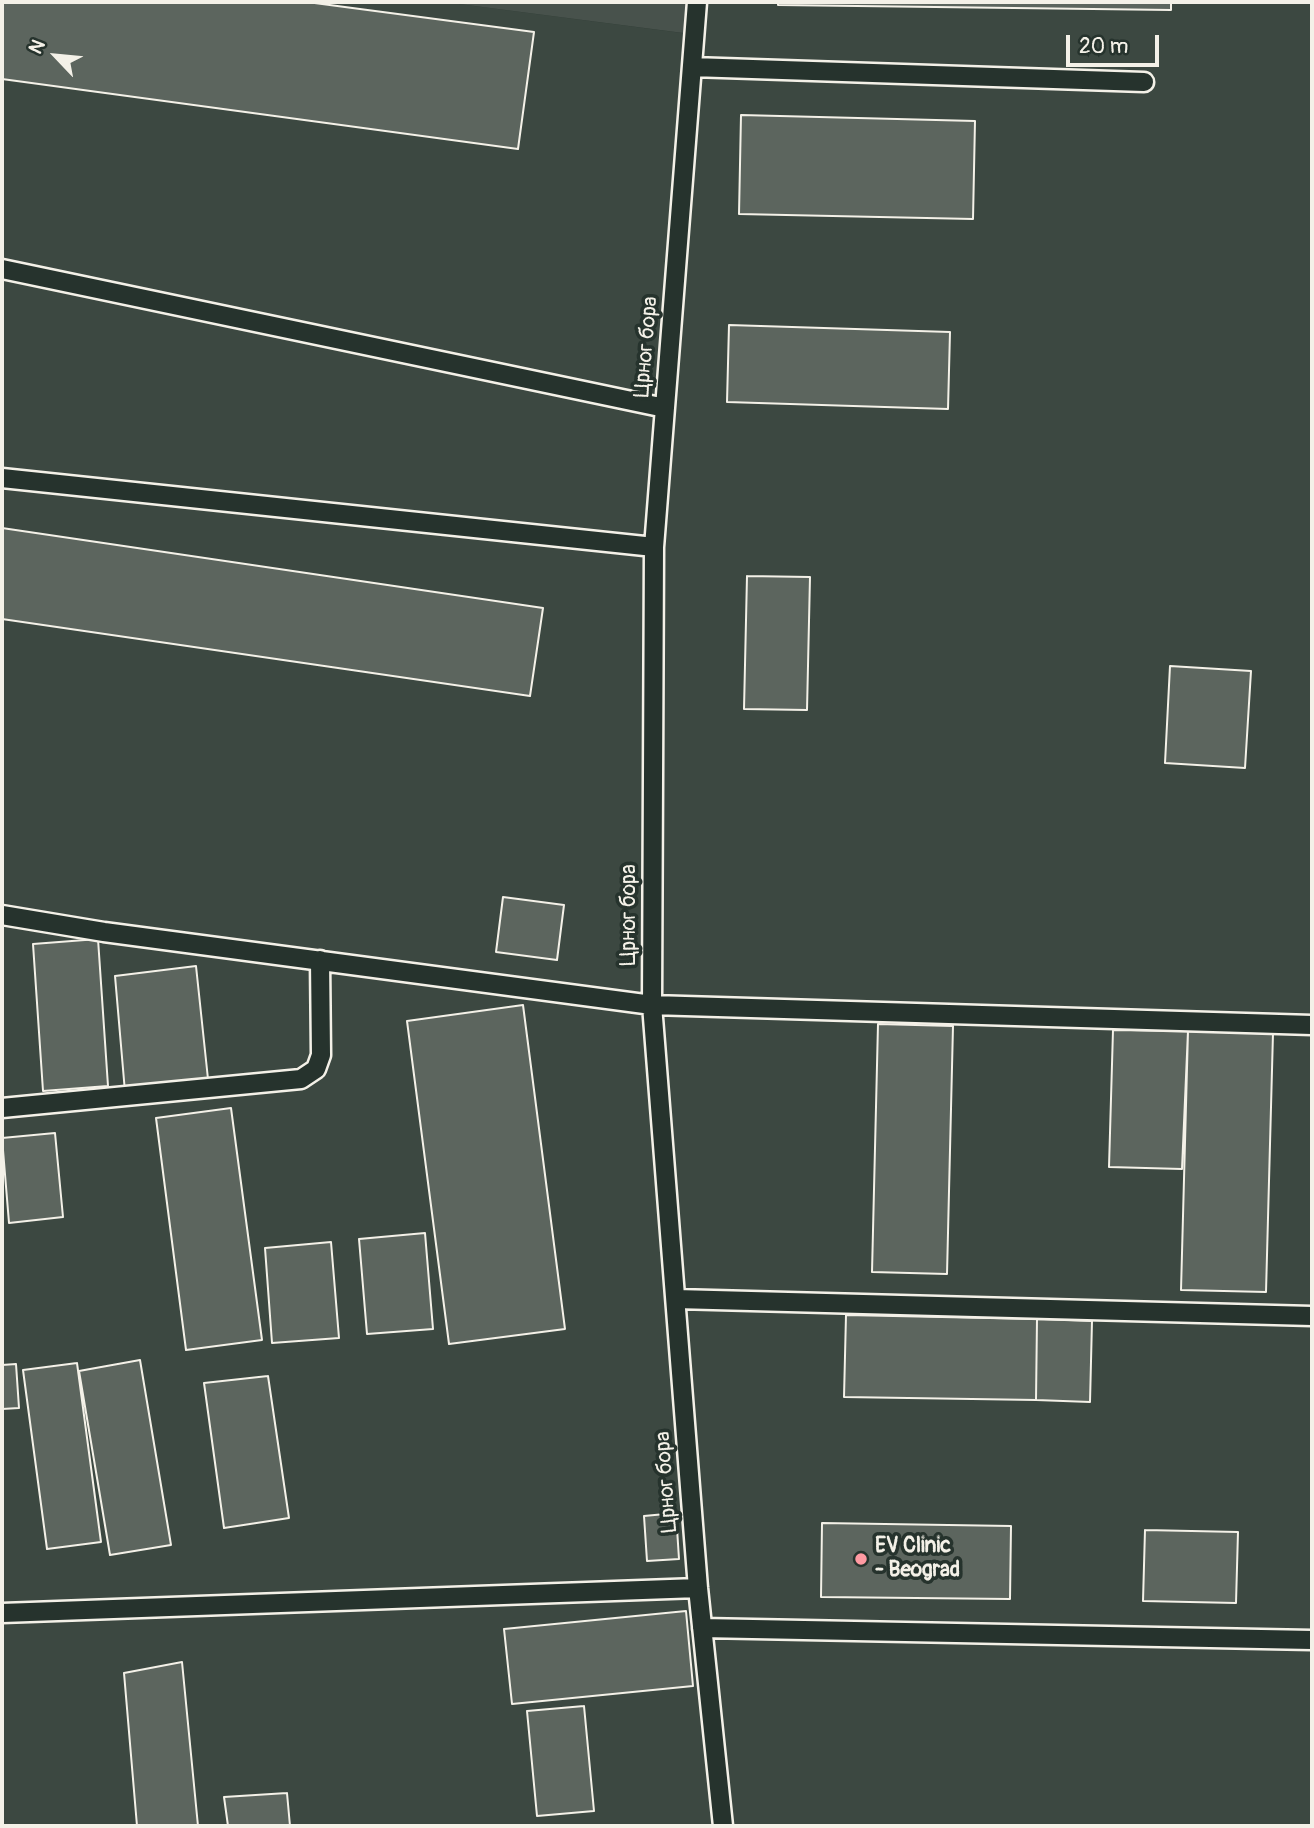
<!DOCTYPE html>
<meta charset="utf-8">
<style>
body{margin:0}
#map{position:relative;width:1314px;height:1828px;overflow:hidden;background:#2e3b34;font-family:Pangolin,sans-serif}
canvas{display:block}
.frame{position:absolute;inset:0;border:4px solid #f4f1e8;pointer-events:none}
.north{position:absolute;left:21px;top:21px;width:70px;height:70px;-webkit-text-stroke:5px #26332d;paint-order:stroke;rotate:296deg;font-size:19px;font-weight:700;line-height:28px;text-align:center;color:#f4f1e8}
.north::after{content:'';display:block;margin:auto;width:24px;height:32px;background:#f4f1e8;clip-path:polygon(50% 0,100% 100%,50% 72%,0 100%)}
.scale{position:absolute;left:1066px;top:35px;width:93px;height:32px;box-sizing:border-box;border:4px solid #f4f1e8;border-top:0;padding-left:9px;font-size:21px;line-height:24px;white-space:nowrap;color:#f4f1e8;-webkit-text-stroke:5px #26332d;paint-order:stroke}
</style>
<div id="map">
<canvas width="1314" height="1828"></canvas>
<div class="frame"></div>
<div class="north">N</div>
<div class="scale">20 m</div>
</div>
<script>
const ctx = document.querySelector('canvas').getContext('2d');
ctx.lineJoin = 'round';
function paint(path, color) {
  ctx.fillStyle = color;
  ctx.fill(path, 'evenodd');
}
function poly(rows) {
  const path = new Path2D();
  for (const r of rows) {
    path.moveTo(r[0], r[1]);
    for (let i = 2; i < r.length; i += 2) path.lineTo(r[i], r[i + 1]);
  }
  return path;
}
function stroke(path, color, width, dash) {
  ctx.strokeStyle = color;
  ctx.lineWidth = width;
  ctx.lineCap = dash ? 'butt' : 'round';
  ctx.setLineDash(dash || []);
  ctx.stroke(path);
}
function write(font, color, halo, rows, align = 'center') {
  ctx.font = font + ' Pangolin,sans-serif';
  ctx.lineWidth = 7;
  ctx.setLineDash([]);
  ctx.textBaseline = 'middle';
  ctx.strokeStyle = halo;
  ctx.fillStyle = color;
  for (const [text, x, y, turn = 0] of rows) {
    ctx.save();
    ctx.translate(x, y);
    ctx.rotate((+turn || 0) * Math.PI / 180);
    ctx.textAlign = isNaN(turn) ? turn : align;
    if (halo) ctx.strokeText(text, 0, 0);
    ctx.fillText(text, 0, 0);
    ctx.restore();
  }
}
paint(poly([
 [2,2,444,2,690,34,694,2,1312,2,1312,1826,2,1826]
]), '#3c4841');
paint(poly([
 [444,2,694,2,691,34]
]), '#48524c');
const building = poly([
 [2,2,307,2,534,32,518,149,2,79,2,2],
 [778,2,1171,2,1171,10,778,5,778,2],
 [741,115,975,121,973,219,739,214,741,115],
 [729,325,950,332,948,409,727,402,729,325],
 [2,528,543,608,530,696,2,619,2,528],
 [747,576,810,577,807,710,744,709,747,576],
 [1170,666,1251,671,1245,768,1165,763,1170,666],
 [503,897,564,905,557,960,496,952,503,897],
 [98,939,108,1086,43,1091,33,944,98,939],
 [196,966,208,1079,125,1092,115,976,196,966],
 [523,1005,565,1329,449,1344,407,1021,523,1005],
 [878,1024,953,1026,947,1274,872,1272,878,1024],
 [1113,1030,1188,1031,1182,1169,1109,1167,1113,1030],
 [1188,1031,1273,1033,1266,1292,1181,1290,1188,1031],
 [231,1108,262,1340,186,1350,156,1118,231,1108],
 [55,1133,63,1217,9,1223,2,1138,55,1133],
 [425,1233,433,1329,367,1334,359,1239,425,1233],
 [331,1242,339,1338,272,1343,265,1248,331,1242],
 [846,1315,1037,1319,1036,1400,844,1397,846,1315],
 [1037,1319,1092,1321,1090,1402,1036,1400,1037,1319],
 [140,1360,171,1545,110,1555,79,1371,140,1360],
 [77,1363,101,1542,47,1549,23,1370,77,1363],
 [16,1364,19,1408,2,1409,2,1365,16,1364],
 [268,1376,289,1518,224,1528,204,1383,268,1376],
 [676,1513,679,1559,647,1561,644,1516,676,1513],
 [822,1523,1011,1526,1010,1599,821,1597,822,1523],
 [1145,1530,1238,1532,1236,1603,1143,1601,1145,1530],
 [686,1611,693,1686,512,1704,504,1629,686,1611],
 [182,1662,198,1826,137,1826,124,1673,182,1662],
 [584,1706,594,1811,537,1816,527,1711,584,1706],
 [287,1793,290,1826,228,1826,224,1797,287,1793]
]);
paint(building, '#5c655e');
stroke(building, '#f4f1e8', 2);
const lane = poly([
 [697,2,654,547,652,1005,698,1588,723,1826],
 [692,67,1144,82],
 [2,269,665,408],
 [2,478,654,547],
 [2,915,104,932,652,1005,1312,1025],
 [2,1108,301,1079,316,1069,321,1055,320,960],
 [676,1299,1312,1316],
 [2,1613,698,1588],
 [702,1628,1312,1640]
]);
stroke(lane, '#f4f1e8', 23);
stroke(lane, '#26332d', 18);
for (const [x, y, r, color] of [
 [861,1559,7,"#ff9aa2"]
]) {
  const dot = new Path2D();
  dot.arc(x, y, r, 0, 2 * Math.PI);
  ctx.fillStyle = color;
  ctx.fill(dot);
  stroke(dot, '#26332d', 2.5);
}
write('21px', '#f4f1e8', '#26332d', [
 ["Црног бора",647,347,-85],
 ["Црног бора",630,915,-90],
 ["Црног бора",667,1482,-94]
]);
write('bold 21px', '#f4f1e8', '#26332d', [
 ["EV Clinic",875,1547],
 ["- Beograd",875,1571]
], 'left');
</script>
